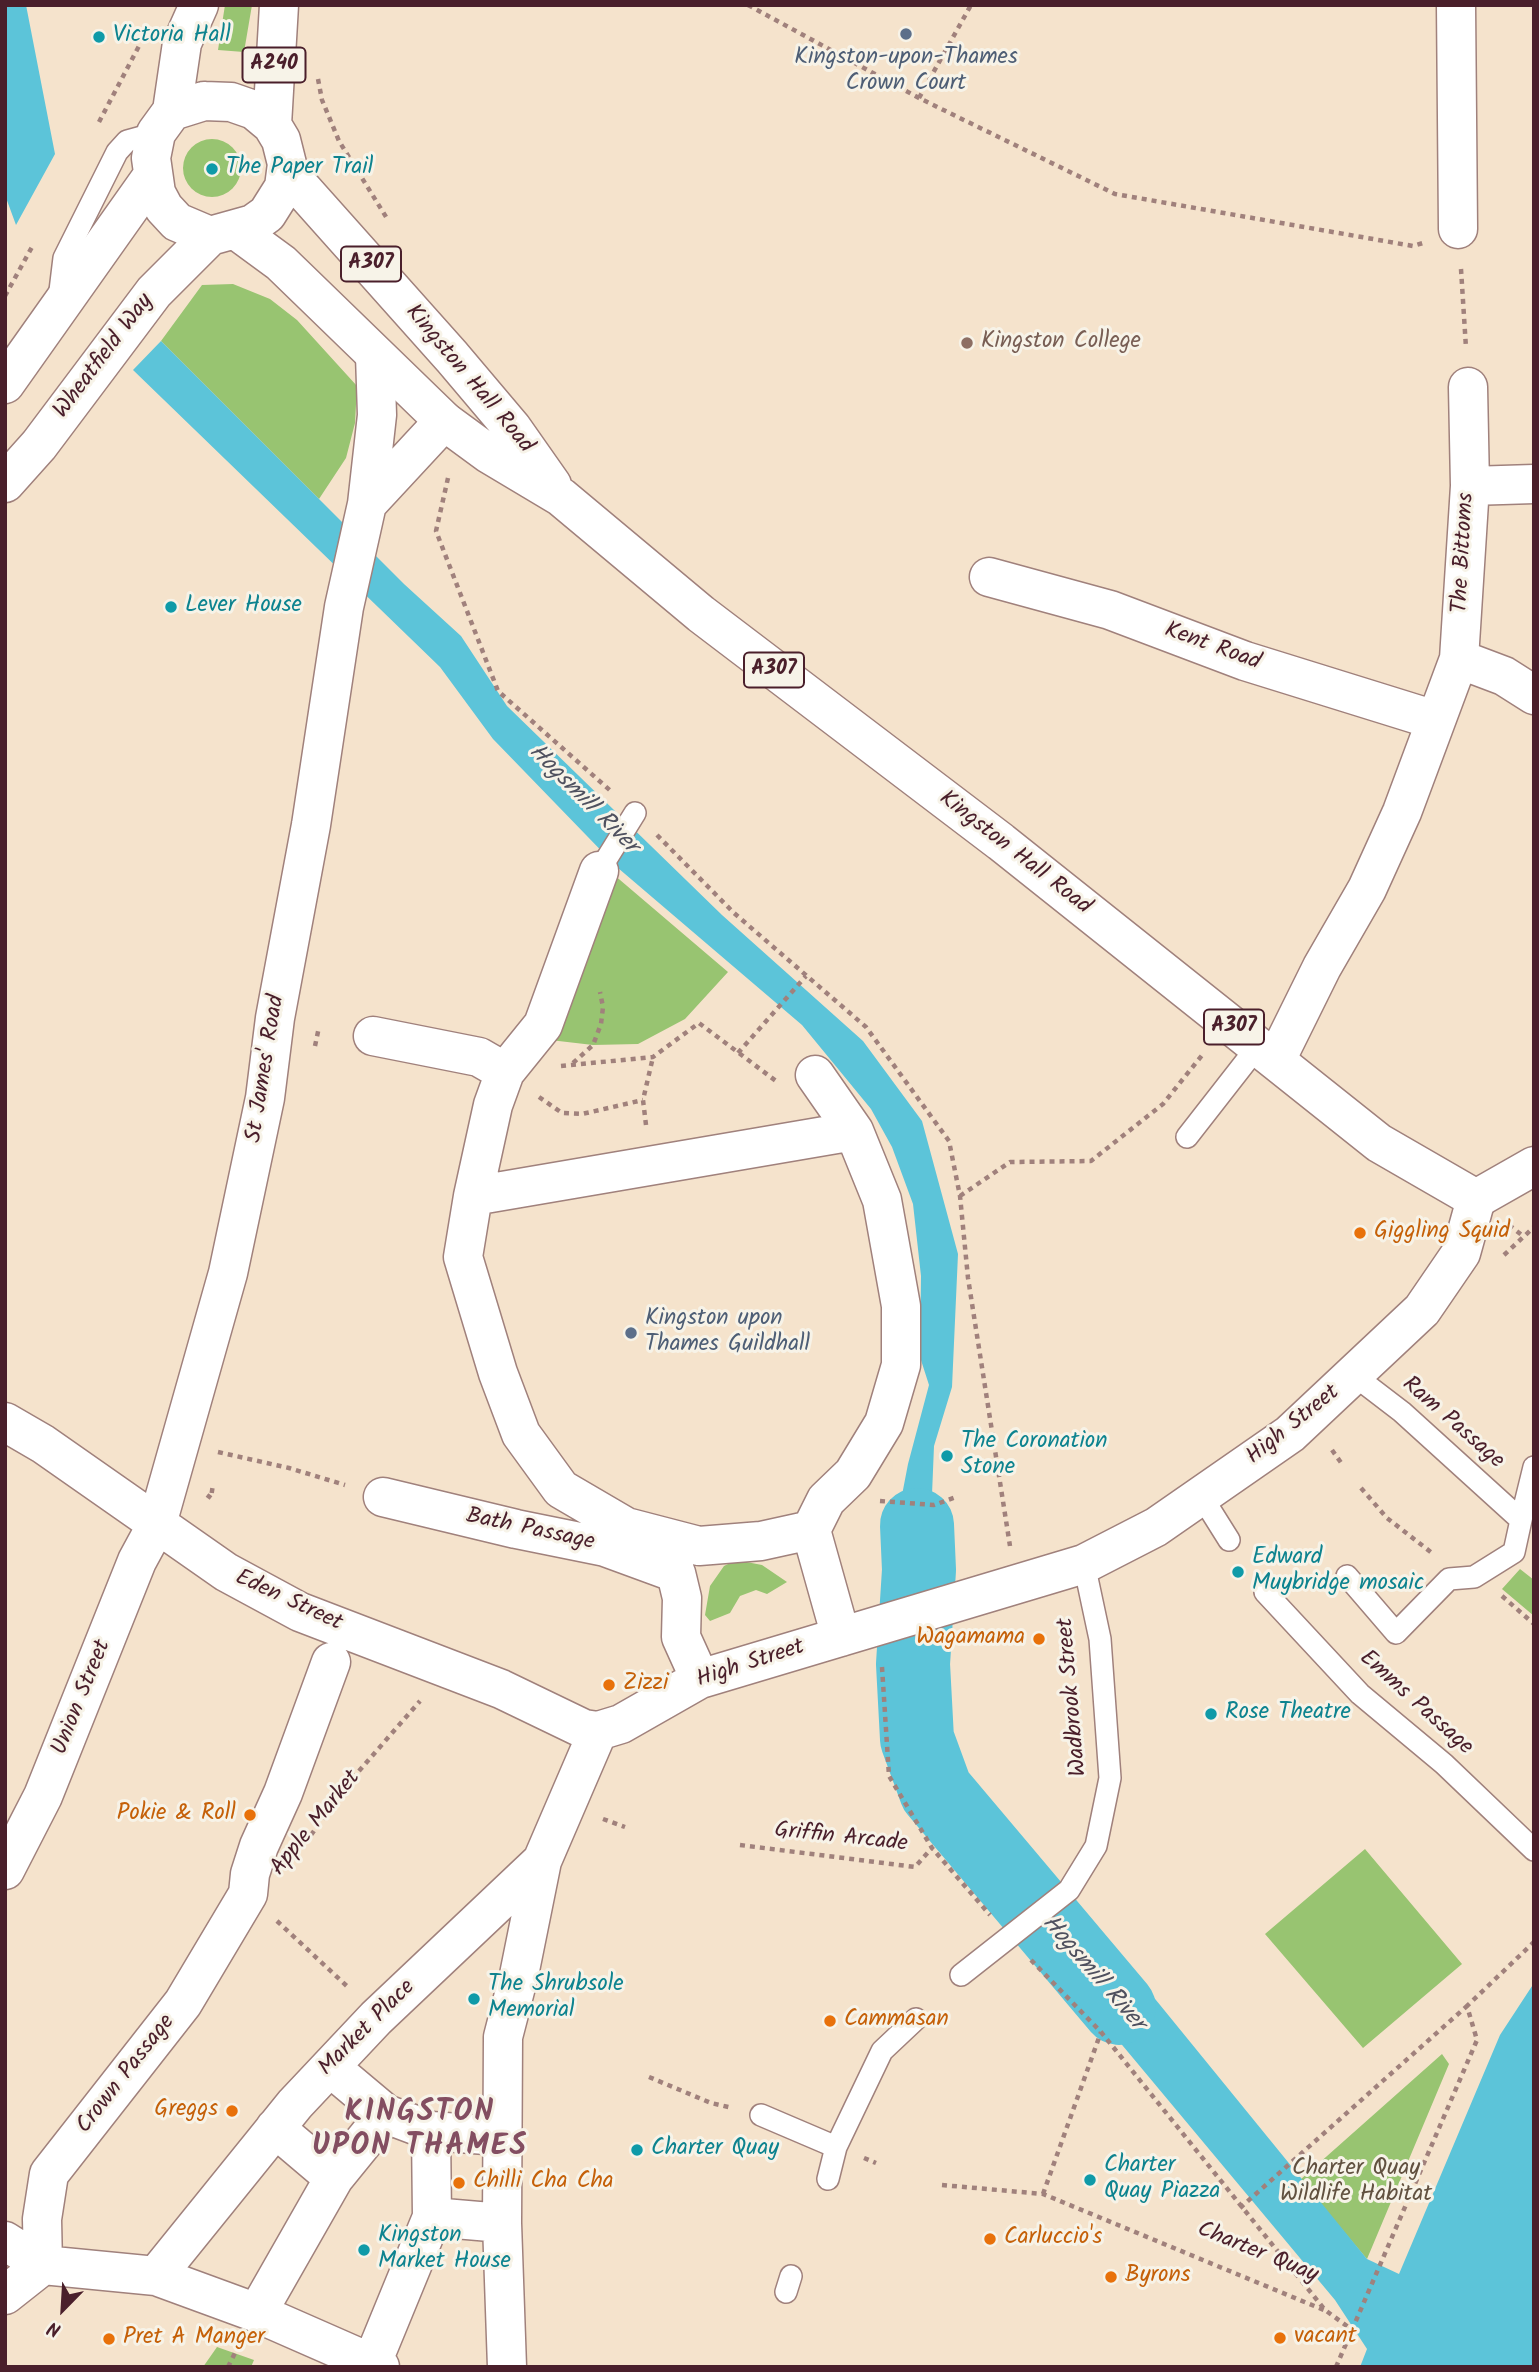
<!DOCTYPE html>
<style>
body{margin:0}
#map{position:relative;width:1539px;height:2372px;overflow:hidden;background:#f5e3cc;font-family:Kalam,sans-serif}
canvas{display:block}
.frame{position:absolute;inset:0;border:7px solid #4a1f2b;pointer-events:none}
.north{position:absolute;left:28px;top:2274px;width:70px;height:70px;-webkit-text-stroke:5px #f7f3e8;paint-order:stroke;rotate:204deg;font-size:19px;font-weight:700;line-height:28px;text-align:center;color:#4a1f2b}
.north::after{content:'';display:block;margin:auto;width:24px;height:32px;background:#4a1f2b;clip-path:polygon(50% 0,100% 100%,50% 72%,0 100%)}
</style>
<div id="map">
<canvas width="1539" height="2372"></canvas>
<div class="frame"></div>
<div class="north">N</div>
</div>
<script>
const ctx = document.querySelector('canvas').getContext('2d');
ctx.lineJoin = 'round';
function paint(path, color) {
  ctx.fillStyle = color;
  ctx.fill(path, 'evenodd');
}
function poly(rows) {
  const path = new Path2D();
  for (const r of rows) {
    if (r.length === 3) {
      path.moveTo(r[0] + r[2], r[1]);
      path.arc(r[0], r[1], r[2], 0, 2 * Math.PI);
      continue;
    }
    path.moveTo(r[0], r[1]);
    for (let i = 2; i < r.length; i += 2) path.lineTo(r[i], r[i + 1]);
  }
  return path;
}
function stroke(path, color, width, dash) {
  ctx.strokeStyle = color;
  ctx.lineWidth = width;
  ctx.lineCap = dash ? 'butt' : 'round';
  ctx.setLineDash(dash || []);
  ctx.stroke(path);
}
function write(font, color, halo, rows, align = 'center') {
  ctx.font = font + ' Kalam,sans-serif';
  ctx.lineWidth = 6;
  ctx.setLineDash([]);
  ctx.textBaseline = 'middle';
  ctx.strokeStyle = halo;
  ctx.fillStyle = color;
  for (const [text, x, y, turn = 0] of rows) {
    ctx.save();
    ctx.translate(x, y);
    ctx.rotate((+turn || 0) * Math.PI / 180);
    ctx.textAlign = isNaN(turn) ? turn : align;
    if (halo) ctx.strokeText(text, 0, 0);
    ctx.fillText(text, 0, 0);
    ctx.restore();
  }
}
paint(poly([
 [225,5,252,5,244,52,218,50],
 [212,168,29],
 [233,284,270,299,297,320,357,386,355,423,346,458,319,499,161,341,202,285],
 [613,874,728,972,685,1019,638,1044,593,1045,550,1040],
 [736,1560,762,1565,787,1582,767,1594,756,1590,740,1596,730,1613,710,1621,705,1615,710,1586,724,1566],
 [1520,1569,1534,1580,1534,1616,1502,1589],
 [1365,1849,1462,1964,1363,2048,1265,1934],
 [1442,2054,1449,2064,1367,2259,1300,2180],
 [217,2347,254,2360,251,2367,203,2367]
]), '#98c471');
paint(poly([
 [5,5,26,5,55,154,16,225,5,195],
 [161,341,404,584,461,636,507,706,722,915,863,1041,922,1121,958,1254,952,1387,934,1446,930,1543,895,1556,897,1521,908,1464,929,1385,920,1357,921,1276,913,1204,892,1147,871,1109,802,1025,618,868,493,739,440,667,133,370],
 [925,1657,947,1767,1043,1871,1001,1905,911,1793,894,1757,887,1666],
 [1081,1908,1367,2259,1399,2274,1500,2035,1534,1983,1534,2367,1360,2367,1367,2349,1335,2300,1037,1943]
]), '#5cc4d9');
stroke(poly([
 [917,1525,919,1570,913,1664,917,1739,936,1791,1119,2008]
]), '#5cc4d9', 74);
const lane = poly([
 [59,299,64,258,117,152,127,141,156,133],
 [599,871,635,813],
 [1187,1137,1258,1046],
 [1202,1497,1229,1540],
 [1521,1520,1534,1467],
 [1347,1576,1396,1633,1449,1579,1474,1577,1514,1552,1521,1520,1402,1412,1355,1376],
 [1265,1592,1360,1694,1444,1764,1534,1850],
 [961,1975,1069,1890,1096,1846,1110,1778,1100,1639,1084,1564],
 [761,2115,836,2147],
 [828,2179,836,2147,882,2051,916,2019],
 [786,2292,791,2276]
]);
const street = poly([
 [1456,5,1458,229],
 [1470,486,1534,484],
 [367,504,444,421],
 [989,577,1110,610,1245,661,1435,720],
 [1459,659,1504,676,1534,695],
 [599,871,543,1025,505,1072,493,1105,473,1196,463,1257,498,1373,521,1434,561,1489,626,1527,699,1546,761,1541,811,1530],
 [373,1036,479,1057,505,1072],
 [1276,1060,1322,967,1367,889,1402,812,1459,659,1470,486,1468,387],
 [815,1075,854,1131,882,1200,901,1306,901,1365,884,1423,853,1474,826,1500,811,1530,841,1637],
 [473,1196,854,1131],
 [5,1422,43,1444,226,1572,300,1612,501,1689,584,1729,598,1731,621,1724,700,1679,1084,1564,1156,1527,1290,1434,1422,1310,1461,1253,1476,1199],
 [383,1497,516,1529,605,1547,676,1573,682,1598,681,1637,700,1679],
 [5,1870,43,1796,137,1561,157,1524,228,1273,265,1098,275,1018,311,825,344,607,367,504,377,415,375,355],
 [330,2067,386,2114,431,2131,500,2136],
 [275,2128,334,2178],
 [432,2217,502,2223],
 [5,2241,43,2265],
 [43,2265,42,2219,49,2174,183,2003,248,1894,250,1874,259,1846,283,1793,331,1662],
 [156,2276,257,2313,380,2367],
 [5,2295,43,2265,156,2276,295,2104,376,2018,542,1861],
 [257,2313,334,2178,386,2114],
 [372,2363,432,2217,431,2131],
 [507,2367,502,2223,503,2037,519,1975,542,1861,598,1731]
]);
const primary = poly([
 [204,101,231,102,254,110,272,125,281,140,287,164,284,187,267,214,253,224,210,236,177,222,164,208,156,193,151,158,156,133,172,111,204,101],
 [172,111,182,43,199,5],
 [272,125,279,5],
 [287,172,452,357,512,428,552,485],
 [236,230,281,263,444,421,489,454,561,497,701,614,1001,842,1379,1143,1476,1199,1534,1166],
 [5,384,153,175],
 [5,483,39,445,154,292,210,236]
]);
stroke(lane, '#a0817c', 24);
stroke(street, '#a0817c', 41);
stroke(primary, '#a0817c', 41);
stroke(poly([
 [748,5,919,98,1115,194,1413,246,1423,243],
 [318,79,322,100,339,141,388,220],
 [919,98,971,5],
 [99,122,139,46],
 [1461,269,1466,348],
 [5,296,32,247],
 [448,478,436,531,498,691,613,793],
 [657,835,734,913,866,1027,949,1141,960,1196,968,1278,1010,1546],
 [315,1046,319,1027],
 [738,1053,806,976],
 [573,1063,593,1045,601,1024,603,1007,600,992],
 [561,1066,653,1057,699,1023,776,1081],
 [539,1097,562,1113,582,1114,643,1100],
 [646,1125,643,1100,653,1057],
 [960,1196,1010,1162,1091,1161,1163,1104,1203,1054],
 [1509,1225,1523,1236],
 [1504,1255,1534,1227],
 [1332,1450,1342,1464],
 [218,1452,289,1468,345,1485],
 [1361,1488,1387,1518,1432,1553],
 [207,1495,211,1498,213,1484],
 [880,1501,934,1505,956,1497],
 [1502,1596,1534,1624],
 [882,1667,889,1776,932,1848,990,1915],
 [603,1819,625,1827],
 [311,1835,352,1779,420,1701],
 [740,1845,915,1867,932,1848],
 [277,1921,350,1989],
 [1031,1960,1101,2032,1325,2310,1351,2329],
 [649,2077,711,2103,733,2108],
 [864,2158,876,2163],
 [942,2185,1043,2194,1324,2310],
 [1043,2194,1101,2032],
 [1240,2208,1467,2006],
 [228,2367,238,2347],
 [1336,2367,1477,2040,1467,2006,1534,1942]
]), '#a0817c', 4.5, [5, 5]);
stroke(lane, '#fff', 21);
stroke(street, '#fff', 38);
stroke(primary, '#fff', 38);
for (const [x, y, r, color] of [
 [906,34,7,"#5c6f8a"],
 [99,37,7,"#0f9aa8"],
 [212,169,7,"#0f9aa8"],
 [967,343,7,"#8d6e63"],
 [171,607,7,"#0f9aa8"],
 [1360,1233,7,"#e8710a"],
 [631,1333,7,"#5c6f8a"],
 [947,1456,7,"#0f9aa8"],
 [1238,1572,7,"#0f9aa8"],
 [1039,1639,7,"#e8710a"],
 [609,1685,7,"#e8710a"],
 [1211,1714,7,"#0f9aa8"],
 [250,1815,7,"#e8710a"],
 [474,1999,7,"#0f9aa8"],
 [830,2021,7,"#e8710a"],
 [232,2111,7,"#e8710a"],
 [637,2150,7,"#0f9aa8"],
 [1090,2180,7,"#0f9aa8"],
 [459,2183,7,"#e8710a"],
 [990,2239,7,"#e8710a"],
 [364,2250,7,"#0f9aa8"],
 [1111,2277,7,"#e8710a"],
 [1280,2338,7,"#e8710a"],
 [109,2339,7,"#e8710a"]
]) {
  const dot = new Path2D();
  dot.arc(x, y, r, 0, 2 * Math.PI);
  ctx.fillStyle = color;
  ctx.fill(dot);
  stroke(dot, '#f7f3e8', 2.5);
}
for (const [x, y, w] of [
 [274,65,63],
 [371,264,60],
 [774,670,60],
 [1234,1027,60]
]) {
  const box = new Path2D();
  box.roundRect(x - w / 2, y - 17.5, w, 35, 5);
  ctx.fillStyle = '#f7f3e8';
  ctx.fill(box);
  stroke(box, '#4a1f2b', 2);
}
write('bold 21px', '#4a1f2b', null, [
 ["A240",274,65],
 ["A307",371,264],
 ["A307",774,670],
 ["A307",1234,1027]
]);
write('23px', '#0d838f', '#f7f3e8', [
 ["Victoria Hall",113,37],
 ["The Paper Trail",226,169],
 ["Lever House",185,607],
 ["The Coronation",961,1443],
 ["Stone",961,1469],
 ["Edward",1252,1559],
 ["Muybridge mosaic",1252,1585],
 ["Rose Theatre",1225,1714],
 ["The Shrubsole",488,1986],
 ["Memorial",488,2012],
 ["Charter Quay",651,2150],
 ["Charter",1104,2167],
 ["Quay Piazza",1104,2193],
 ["Kingston",378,2237],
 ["Market House",378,2263]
], 'left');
write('23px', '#4e5e75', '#f7f3e8', [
 ["Kingston-upon-Thames",906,59],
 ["Crown Court",906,85],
 ["Kingston upon",645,1320,"left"],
 ["Thames Guildhall",645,1346,"left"]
]);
write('23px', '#785e54', '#f7f3e8', [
 ["Kingston College",981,343]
], 'left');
write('23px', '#4a1f2b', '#f7f3e8', [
 ["Wheatfield Way",105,357,-53],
 ["Kingston Hall Road",468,380,50],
 ["The Bittoms",1465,553,-87],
 ["Kent Road",1212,648,20],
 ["Kingston Hall Road",1014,854,38],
 ["St James' Road",267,1069,-81],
 ["Ram Passage",1452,1424,41],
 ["High Street",1294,1426,-39],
 ["Bath Passage",530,1531,12],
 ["Eden Street",288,1602,25],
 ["High Street",751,1665,-18],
 ["Wadbrook Street",1074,1697,-95],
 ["Union Street",83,1698,-68],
 ["Emms Passage",1415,1704,42],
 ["Apple Market",317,1824,-51],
 ["Griffin Arcade",841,1839,6],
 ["Market Place",368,2029,-45],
 ["Crown Passage",127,2075,-52],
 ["Charter Quay",1257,2254,22]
]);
write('23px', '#c56008', '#f7f3e8', [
 ["Giggling Squid",1374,1233],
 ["Wagamama",1025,1639,"right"],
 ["Zizzi",623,1685],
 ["Pokie & Roll",236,1815,"right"],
 ["Cammasan",844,2021],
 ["Greggs",218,2111,"right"],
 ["Chilli Cha Cha",473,2183],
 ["Carluccio's",1004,2239],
 ["Byrons",1125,2277],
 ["vacant",1294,2338],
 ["Pret A Manger",123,2339]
], 'left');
write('23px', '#615140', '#f7f3e8', [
 ["Charter Quay",1356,2170],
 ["Wildlife Habitat",1356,2196]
]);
write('italic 24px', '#4f515f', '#f7f3e8', [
 ["Hogsmill River",582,800,45],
 ["Hogsmill River",1092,1974,49]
]);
ctx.letterSpacing = '2px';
write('bold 30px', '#834e61', '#f7f3e8', [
 ["KINGSTON",420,2115],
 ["UPON THAMES",420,2149]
]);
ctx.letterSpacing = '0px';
</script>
